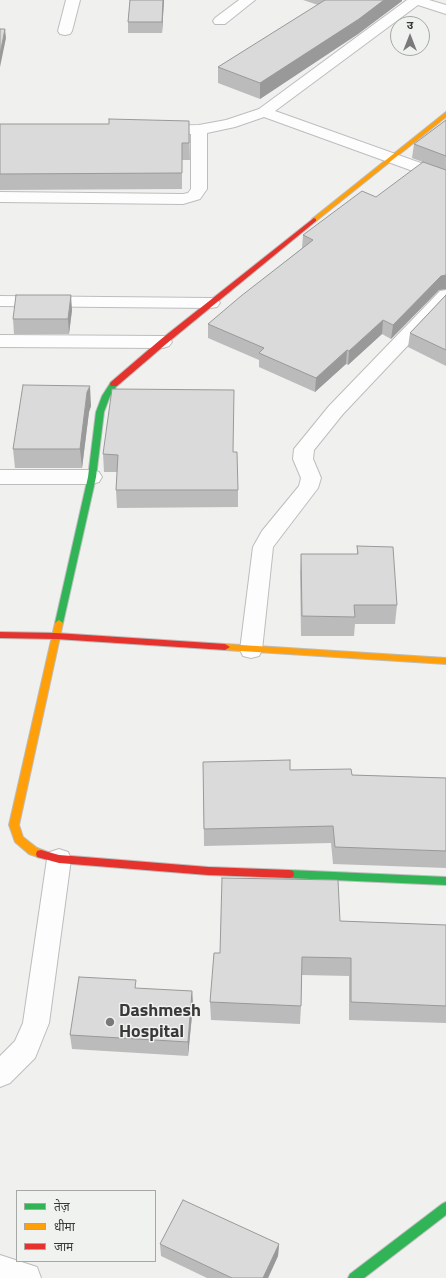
<!DOCTYPE html>
<meta charset="utf-8">
<style>
body{margin:0}
#map{position:relative;width:446px;height:1278px;overflow:hidden;background:#f0f1ef;font-family:"Titillium Web","Noto Sans Devanagari",sans-serif}
canvas{display:block}
.legend{position:absolute;left:16px;top:1190px;width:140px;height:72px;box-sizing:border-box;background:#eff2ee;border:1px solid #a6a8a5;margin:0;padding:5px 7px;list-style:none;font-size:12px;color:#383938}
.legend li{display:flex;align-items:center;gap:8px;height:20px}
.legend b{width:20px;border:1px solid #a6a8a5}
.north{position:absolute;left:390px;top:16px;width:40px;height:40px;box-sizing:border-box;background:#eff2ee;border:1px solid #a6a8a5;border-radius:50%;rotate:0deg;font-size:11px;font-weight:700;line-height:16px;text-align:center;color:#383938}
.north::after{content:'';display:block;margin:auto;width:14px;height:18px;background:#787978;clip-path:polygon(50% 0,100% 100%,50% 72%,0 100%)}
</style>
<div id="map">
<canvas width="446" height="1278"></canvas>
<ul class="legend">
<li><b style="height:5px;background:#30b455"></b>तेज़</li>
<li><b style="height:5px;background:#ff9f0a"></b>धीमा</li>
<li><b style="height:5px;background:#e5322d"></b>जाम</li>
</ul>
<div class="north">उ</div>
</div>
<script>
const ctx = document.querySelector('canvas').getContext('2d');
ctx.lineJoin = 'round';
function poly(rows) {
  const path = new Path2D();
  for (const r of rows) {
    path.moveTo(r[0], r[1]);
    for (let i = 2; i < r.length; i += 2) path.lineTo(r[i], r[i + 1]);
  }
  return path;
}
function stroke(path, color, width, dash) {
  ctx.strokeStyle = color;
  ctx.lineWidth = width;
  ctx.lineCap = dash ? 'butt' : 'round';
  ctx.setLineDash(dash || []);
  ctx.stroke(path);
}
function paint(path, color) {
  ctx.fillStyle = color;
  ctx.fill(path, 'evenodd');
}
function write(font, color, halo, rows, align = 'center') {
  ctx.font = font + ' "Titillium Web",sans-serif';
  ctx.lineWidth = 3;
  ctx.setLineDash([]);
  ctx.textBaseline = 'middle';
  ctx.strokeStyle = halo;
  ctx.fillStyle = color;
  for (const [text, x, y, turn = 0] of rows) {
    ctx.save();
    ctx.translate(x, y);
    ctx.rotate((+turn || 0) * Math.PI / 180);
    ctx.textAlign = isNaN(turn) ? turn : align;
    if (halo) ctx.strokeText(text, 0, 0);
    ctx.fillText(text, 0, 0);
    ctx.restore();
  }
}
const street = poly([
 [66,0,80,0,72,31,70,34,65,35,60,34,58,31,66,0],
 [239,0,255,0,225,24,215,24,213,21,215,18,239,0],
 [407,0,429,0,446,5,446,14,418,5,275,111,446,172,446,183,264,117,235,127,207,133,207,189,200,199,183,204,0,202,0,192,183,194,188,193,191,189,191,134,159,134,153,132,151,129,153,126,199,125,226,120,259,109,407,0],
 [446,290,446,305,343,414,314,450,313,459,321,478,318,488,273,547,262,650,259,656,251,658,243,656,240,650,253,547,262,531,299,486,301,478,293,459,294,449,329,406,440,291,446,290],
 [0,296,211,298,217,299,220,303,217,307,211,308,0,306,0,296],
 [0,335,163,336,169,338,172,342,169,346,163,348,0,347,0,335],
 [0,470,92,470,99,472,102,477,99,482,92,484,0,484,0,470],
 [59,849,68,852,71,859,49,1023,35,1058,10,1083,0,1087,0,1056,15,1041,23,1023,47,859,50,852,59,849],
 [0,1255,37,1267,41,1278,0,1278,0,1255]
]);
const fast = poly([
 [111,382,117,382,118,384,110,396,104,412,96,477,63,623,59,626,55,623,88,477,96,412,102,396,111,382],
 [289,870,446,877,446,885,289,878,285,877,284,874,285,871,289,870],
 [446,1202,446,1215,364,1278,348,1278,350,1274,442,1204,446,1202]
]);
const slow = poly([
 [446,112,446,117,316,221,312,221,312,219,446,112],
 [59,620,63,623,19,825,23,837,37,848,45,851,46,854,45,857,41,858,29,854,15,842,9,825,55,623,59,620],
 [225,644,446,658,446,664,225,650,220,647,225,644]
]);
const jam = poly([
 [314,218,316,219,316,221,166,344,117,386,111,386,110,384,111,382,160,340,314,218],
 [0,632,56,633,225,644,230,647,225,650,56,639,0,638,0,632],
 [41,850,59,855,208,867,289,870,293,871,294,874,293,877,289,878,208,875,59,863,37,857,36,854,37,851,41,850]
]);
stroke(street, '#bcbdbc', 2);
stroke(fast, '#bcbdbc', 2);
stroke(slow, '#bcbdbc', 2);
stroke(jam, '#bcbdbc', 2);
paint(street, '#fdfdfd');
paint(fast, '#30b455');
paint(slow, '#ff9f0a');
paint(jam, '#e5322d');
paint(poly([
 [130,0,164,0,162,33,128,33,128,22],
 [303,0,402,0,402,1,358,34,260,99,218,83,218,67,318,5],
 [446,120,446,289,439,290,391,339,382,334,348,365,346,364,315,392,259,367,259,360,208,338,208,324,302,248,303,235,376,197,428,164,412,158,414,144],
 [189,121,190,160,182,160,182,189,0,190,0,124,109,124],
 [446,295,446,366,408,347,410,333],
 [72,310,69,334,14,334,13,319],
 [91,406,89,412,82,468,15,468,13,449],
 [233,452,238,490,238,507,117,508,116,490,117,472,104,472,103,454],
 [357,546,397,605,395,624,355,624,354,636,301,636,300,573,301,554,357,554],
 [203,762,290,770,352,775,446,778,446,868,333,864,331,843,204,846],
 [340,921,446,925,446,1023,349,1020,349,976,302,975,301,1006,300,1024,211,1020,210,1002,220,953],
 [192,991,193,1005,188,1056,72,1049,70,1035],
 [160,1244,279,1244,278,1256,268,1278,207,1278,161,1256]
]), '#bbb');
paint(poly([
 [163,0,164,0,162,33,162,22],
 [384,0,402,0,402,1,358,34,260,99,260,83],
 [5,29,6,38,0,67,0,54],
 [446,275,446,289,439,290,391,339,393,325,441,276],
 [71,295,72,310,69,334,68,319],
 [383,320,382,334,348,365,349,351],
 [347,350,346,364,315,392,316,378],
 [90,386,91,406,89,412,82,468,80,449,87,392],
 [192,991,193,1005,188,1056,188,1042],
 [279,1244,278,1256,268,1278,263,1278]
]), '#989998');
const building = poly([
 [130,0,163,0,162,22,128,22,130,0],
 [325,0,384,0,359,19,260,83,218,67,325,0],
 [0,29,5,29,0,54,0,29],
 [109,119,189,121,189,143,182,143,182,173,0,174,0,124,109,124,109,119],
 [446,120,446,156,414,144,446,120],
 [423,162,446,170,446,275,441,276,393,325,383,320,349,351,347,350,316,378,259,353,264,348,208,324,241,296,313,240,303,235,362,191,376,197,423,162],
 [16,295,71,295,68,319,13,319,16,295],
 [446,295,446,350,410,333,446,295],
 [23,385,90,386,87,392,80,449,13,449,23,385],
 [112,389,234,390,233,452,237,452,238,490,116,490,118,455,103,454,112,389],
 [357,546,393,547,397,605,354,605,355,617,302,616,301,554,358,554,357,546],
 [290,760,290,770,351,769,352,775,446,778,446,851,335,847,333,826,204,829,203,762,290,760],
 [222,878,338,880,340,921,446,925,446,1006,351,1002,351,958,302,957,301,1006,210,1002,214,953,220,953,222,878],
 [79,977,136,980,135,988,192,991,188,1042,70,1035,79,977],
 [183,1200,279,1244,263,1278,232,1278,160,1244,183,1200]
]);
paint(building, '#d9dad9');
stroke(building, '#989998', 1);
for (const [x, y, r, color] of [
 [110,1022,5,"#787978"]
]) {
  const dot = new Path2D();
  dot.arc(x, y, r, 0, 2 * Math.PI);
  ctx.fillStyle = color;
  ctx.fill(dot);
  stroke(dot, '#eff2ee', 1.5);
}
write('bold 18px', '#383938', '#eff2ee', [
 ["Dashmesh",119,1012],
 ["Hospital",119,1033]
], 'left');
</script>
